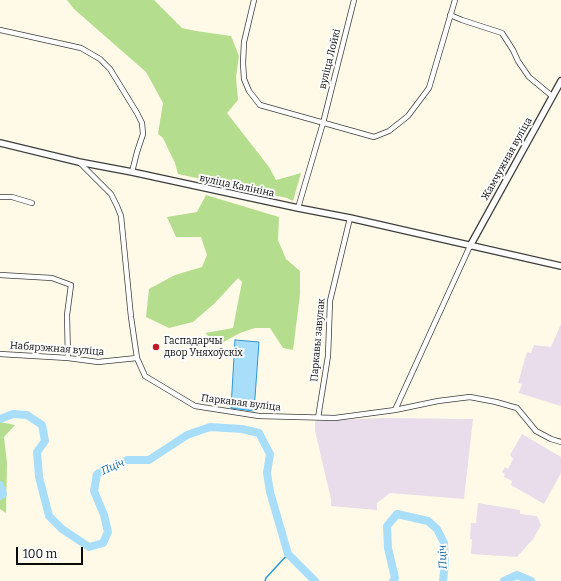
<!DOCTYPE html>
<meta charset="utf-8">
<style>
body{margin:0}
#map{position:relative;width:561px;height:581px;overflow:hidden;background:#fffae8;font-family:Bitter,serif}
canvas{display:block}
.scale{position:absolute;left:16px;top:547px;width:67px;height:18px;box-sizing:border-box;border:2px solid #0a0a0a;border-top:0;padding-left:5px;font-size:12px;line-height:14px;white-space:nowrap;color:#0a0a0a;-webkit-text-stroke:3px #fff;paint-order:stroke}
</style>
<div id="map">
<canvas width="561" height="581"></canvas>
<div class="scale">100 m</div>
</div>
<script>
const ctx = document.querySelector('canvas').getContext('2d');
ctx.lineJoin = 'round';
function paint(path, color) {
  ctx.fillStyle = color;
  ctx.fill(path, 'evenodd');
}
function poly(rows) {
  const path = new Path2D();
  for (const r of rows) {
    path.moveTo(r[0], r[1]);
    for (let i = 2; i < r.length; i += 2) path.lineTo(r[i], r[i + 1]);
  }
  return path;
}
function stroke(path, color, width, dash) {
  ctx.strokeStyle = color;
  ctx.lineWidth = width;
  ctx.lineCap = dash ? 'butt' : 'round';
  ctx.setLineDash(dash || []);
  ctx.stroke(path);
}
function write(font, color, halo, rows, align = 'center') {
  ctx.font = font + ' Bitter,serif';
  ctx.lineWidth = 4;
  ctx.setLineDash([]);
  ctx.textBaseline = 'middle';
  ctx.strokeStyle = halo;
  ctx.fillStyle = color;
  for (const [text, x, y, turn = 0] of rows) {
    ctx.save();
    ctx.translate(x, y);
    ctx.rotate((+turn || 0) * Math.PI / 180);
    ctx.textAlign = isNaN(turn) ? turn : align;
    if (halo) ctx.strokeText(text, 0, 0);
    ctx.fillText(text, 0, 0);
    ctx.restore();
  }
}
paint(poly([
 [561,324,561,406,519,393,522,384,518,383,527,352,531,353,534,345,551,347],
 [383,418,473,419,464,499,390,493,377,503,377,510,331,506,331,499,315,431,315,421],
 [522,434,561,457,561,473,544,504,511,485,512,481,504,477,505,474,502,472,505,467,508,469,513,459,510,455],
 [478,503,520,510,520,514,537,516,541,525,534,538,517,557,471,554,472,539,470,539,471,523,476,523]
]), '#e9ddeb');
paint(poly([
 [67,0,154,0,182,28,196,31,231,36,239,56,236,77,238,100,227,113,269,167,276,180,301,173,293,201,287,198,178,174,175,163,163,138,158,134,163,103,146,72,74,9],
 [206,195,279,217,278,240,286,259,300,271,300,294,293,350,283,348,270,328,255,328,240,333,218,345,205,333,233,328,242,282,238,278,215,303,193,322,169,328,146,317,149,289,175,275,202,267,207,255,201,237,176,237,167,217,197,212],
 [0,422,15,425,4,437,7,463,6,513,0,509]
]), '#b4dd8e');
const water = poly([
 [235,340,259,342,254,411,231,408,235,340]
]);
paint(water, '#a8defa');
stroke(water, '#2a97d6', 1);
stroke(poly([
 [265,581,266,578,288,554]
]), '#2a97d6', 1.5);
stroke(poly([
 [0,419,13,414,27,415,42,425,45,441,37,452,39,477,49,516,62,529,89,547,103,543,108,532,104,515,94,491,97,474,127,460,149,460,187,435,210,427,242,429,259,433,270,454,267,473,270,492,288,554,315,581],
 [0,485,3,494,0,496],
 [393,581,395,578,388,548,387,526,397,514,428,521,437,529,444,543,445,563,443,581],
 [504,581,517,575,531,581]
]), '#a8defa', 8);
const minor = poly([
 [254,0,244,42,243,63,244,79,249,91,260,105,374,137,389,131,408,116,429,88,455,0],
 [450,15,462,20,502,33,513,50,518,61,529,77,552,96],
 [0,30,81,48,100,59,110,69,137,113,142,123,143,134,137,152,132,172],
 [79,162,111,194,117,206,121,216,131,317,137,358,145,376,195,406,259,416,335,418,395,410,438,401,470,397,496,402,517,408,536,431,551,439,561,442],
 [0,197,12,197,32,203],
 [298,208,323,123,354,0],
 [0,275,52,278,71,285,67,315,68,358],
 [0,354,68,358,98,362,137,358],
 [395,410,470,246],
 [318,418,328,356,330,301,350,218]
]);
const tertiary = poly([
 [0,143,79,162,132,172,298,208,350,218,561,266],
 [470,246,561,81]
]);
stroke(minor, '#3d3d3d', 6);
stroke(tertiary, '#3d3d3d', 8);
stroke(minor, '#fff', 4.5);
stroke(tertiary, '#fff', 5.5);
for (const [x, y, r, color] of [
 [156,347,4,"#c31a27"]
]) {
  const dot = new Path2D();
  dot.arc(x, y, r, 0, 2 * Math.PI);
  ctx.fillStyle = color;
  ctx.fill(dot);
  stroke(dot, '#fff', 1.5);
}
write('10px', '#0a0a0a', '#fff', [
 ["вуліца Лойкі",330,59,-76],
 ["Жамчужная вуліца",507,159,-61],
 ["вуліца Калініна",237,186,12],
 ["Паркавы завулак",318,340,-85],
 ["Набярэжная вуліца",57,349,4],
 ["Паркавая вуліца",241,403,7]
]);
write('10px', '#0a0a0a', '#fff', [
 ["Гаспадарчы",164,341],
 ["двор Уняхоўскіх",164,353]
], 'left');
write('italic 11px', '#0d66a3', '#fff', [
 ["Пціч",113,467,-24],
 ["Пціч",443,557,-92]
]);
</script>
